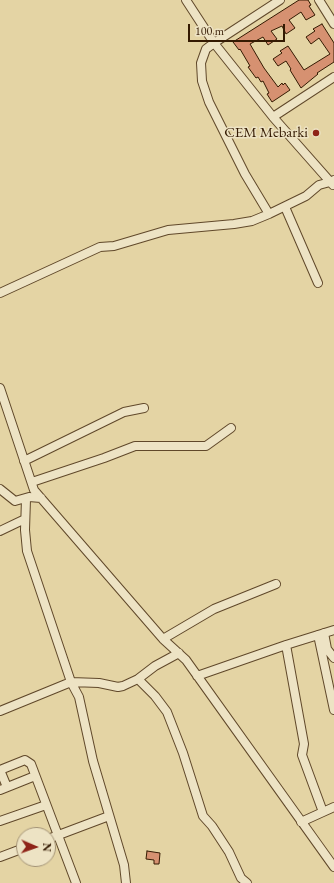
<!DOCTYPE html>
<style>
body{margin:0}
#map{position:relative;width:334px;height:883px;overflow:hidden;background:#e4d4a4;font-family:"EB Garamond",serif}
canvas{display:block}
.north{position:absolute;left:16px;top:827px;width:40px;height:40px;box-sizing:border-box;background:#ede3c4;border:1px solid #a39376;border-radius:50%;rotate:92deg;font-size:11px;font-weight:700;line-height:16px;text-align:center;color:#341a02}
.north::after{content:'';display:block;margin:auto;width:14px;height:18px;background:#8f2418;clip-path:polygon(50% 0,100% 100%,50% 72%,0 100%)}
.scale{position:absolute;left:188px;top:24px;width:97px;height:18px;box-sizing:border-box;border:2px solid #341a02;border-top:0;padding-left:5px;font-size:12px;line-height:14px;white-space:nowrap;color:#341a02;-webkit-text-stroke:3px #ede3c4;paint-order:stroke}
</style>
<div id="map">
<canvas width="334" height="883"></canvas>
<div class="north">N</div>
<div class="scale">100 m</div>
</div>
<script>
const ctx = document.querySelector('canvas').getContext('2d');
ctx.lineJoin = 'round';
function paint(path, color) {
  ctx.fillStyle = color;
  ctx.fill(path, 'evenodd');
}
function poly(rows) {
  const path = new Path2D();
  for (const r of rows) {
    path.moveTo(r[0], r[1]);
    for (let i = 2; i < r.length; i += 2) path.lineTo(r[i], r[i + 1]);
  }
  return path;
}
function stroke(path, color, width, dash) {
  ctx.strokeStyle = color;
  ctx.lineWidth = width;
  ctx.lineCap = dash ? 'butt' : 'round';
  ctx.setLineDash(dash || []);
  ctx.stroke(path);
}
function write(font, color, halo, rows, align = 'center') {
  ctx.font = font + ' "EB Garamond",serif';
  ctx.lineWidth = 3;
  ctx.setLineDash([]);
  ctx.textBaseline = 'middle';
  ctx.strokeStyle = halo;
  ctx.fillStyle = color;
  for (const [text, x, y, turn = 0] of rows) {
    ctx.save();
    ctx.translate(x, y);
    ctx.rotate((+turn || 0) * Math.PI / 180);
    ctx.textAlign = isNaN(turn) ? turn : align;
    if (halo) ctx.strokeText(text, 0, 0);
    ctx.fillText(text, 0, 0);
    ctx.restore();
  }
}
const building = poly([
 [299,0,308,0,311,5,309,6,315,15,306,20,301,12,289,20,295,28,286,34,282,26,271,31,277,39,268,45,263,37,250,44,264,68,278,87,282,83,283,85,285,83,290,90,272,102,267,94,269,93,263,81,261,82,258,77,256,78,248,67,250,66,240,49,239,50,233,42,299,0],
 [322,24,334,43,334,62,317,73,318,74,301,88,290,70,291,69,286,61,278,66,273,59,282,53,280,51,288,46,304,70,330,54,319,38,311,44,306,37,315,31,313,29,322,24],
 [147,851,160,853,159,864,154,864,154,860,146,859,147,851]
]);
paint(building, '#d69171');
stroke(building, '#341a02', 1);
const minor = poly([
 [186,0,214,43,273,117,333,185],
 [319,0,334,24],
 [273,117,334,77],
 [285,207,318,283],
 [269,214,245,174,209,102,202,81,201,63,206,49,214,43,280,0],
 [0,293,100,247,114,246,168,230,234,224,252,221,269,214,306,196,319,185,330,182,334,180],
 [0,388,34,490,163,639,186,660,334,867],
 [24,461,124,412,144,408],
 [32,482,104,458,135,446,206,446,231,428],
 [0,489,15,501,29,497,41,498],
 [26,499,25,530,27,551,71,682,79,697,93,761,124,865,126,883],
 [0,531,25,519],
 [324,633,327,649,334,658],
 [318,635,334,710],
 [163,639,214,609,276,584],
 [286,645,304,744,302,755,323,812,301,822],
 [197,676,286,645,334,630],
 [138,679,155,696,167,712,183,753,203,816,212,826,229,852,241,878,247,883],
 [0,711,71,682,99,683,118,687,123,686,138,679,155,666,179,653],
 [0,770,25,760,31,764,76,883],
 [0,770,7,787],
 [0,790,35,776],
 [323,812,334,807],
 [0,821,46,805],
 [48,839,109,816],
 [0,857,24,848]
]);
stroke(minor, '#60482a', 10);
stroke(minor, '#ede3c4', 8);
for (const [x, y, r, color] of [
 [316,133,4,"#8f2418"]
]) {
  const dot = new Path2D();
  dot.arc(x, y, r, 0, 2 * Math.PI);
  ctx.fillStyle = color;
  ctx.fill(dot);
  stroke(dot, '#ede3c4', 1.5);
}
write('15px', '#341a02', '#ede3c4', [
 ["CEM Mebarki",308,133]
], 'right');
</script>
